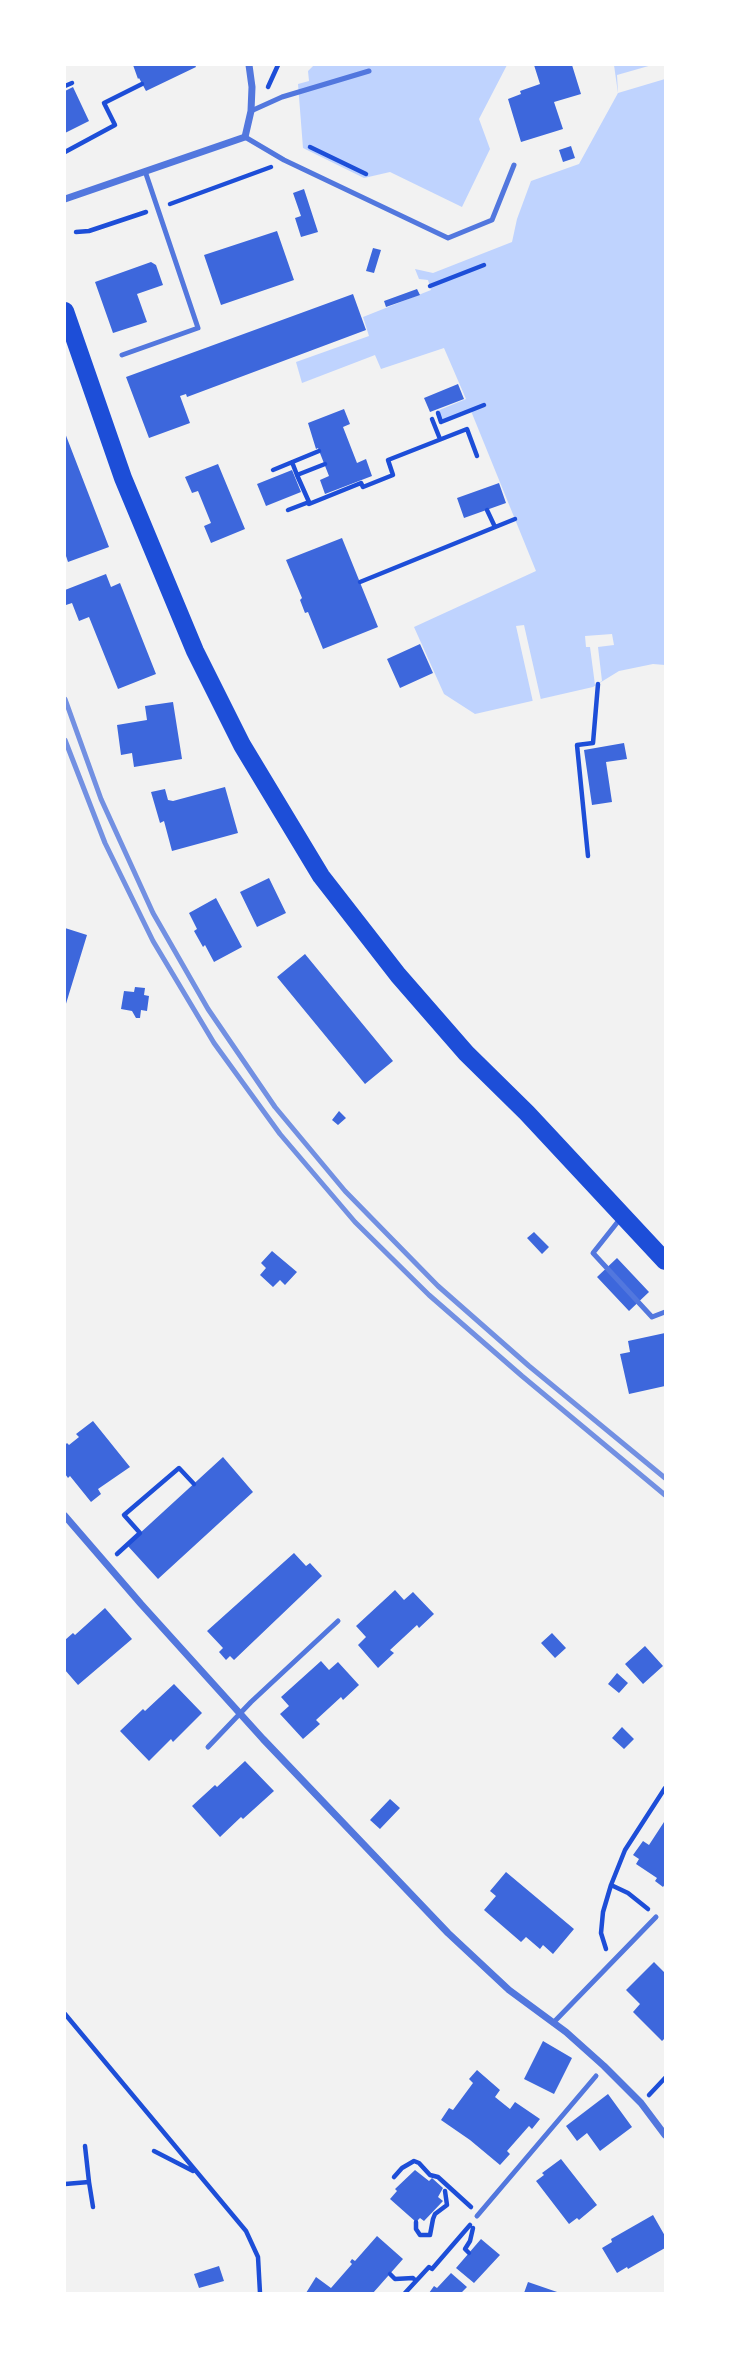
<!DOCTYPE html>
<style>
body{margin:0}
#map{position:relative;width:730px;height:2358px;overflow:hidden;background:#f2f2f2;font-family:"Noto Sans",sans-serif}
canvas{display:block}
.frame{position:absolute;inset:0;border:66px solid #fff;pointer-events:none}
</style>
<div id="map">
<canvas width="730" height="2358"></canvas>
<div class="frame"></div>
</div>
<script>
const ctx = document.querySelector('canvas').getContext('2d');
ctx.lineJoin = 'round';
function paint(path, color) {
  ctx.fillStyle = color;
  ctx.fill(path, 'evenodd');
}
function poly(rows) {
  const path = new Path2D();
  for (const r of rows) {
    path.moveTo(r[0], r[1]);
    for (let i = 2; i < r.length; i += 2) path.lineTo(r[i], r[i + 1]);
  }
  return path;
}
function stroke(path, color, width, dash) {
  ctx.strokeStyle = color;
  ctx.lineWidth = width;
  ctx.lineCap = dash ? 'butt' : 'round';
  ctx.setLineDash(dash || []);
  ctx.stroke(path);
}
paint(poly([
 [314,65,507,65,479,119,490,149,462,207,390,172,364,178,303,148,298,84,309,81,308,71],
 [614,65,665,65,665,665,653,664,619,671,593,687,475,714,444,694,414,627,536,571,471,411,441,423,437,411,466,399,444,348,381,369,375,355,302,383,296,362,369,336,363,317,431,290,428,280,419,279,415,269,433,273,512,242,517,219,531,181,579,164,618,93]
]), '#bfd3fe');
paint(poly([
 [652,65,665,65,665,79,618,93,617,75],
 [524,625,541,700,533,702,516,626],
 [612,634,614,645,598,647,602,681,595,685,590,647,586,647,585,636]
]), '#f2f2f2');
paint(poly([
 [133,65,195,65,196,67,146,91,139,78,138,79],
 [534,65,572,65,581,94,554,102,563,129,521,142,508,99,521,94,520,91,540,84],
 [73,87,89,121,65,133,65,91],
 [571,146,575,158,563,162,559,150],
 [304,189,318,232,301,237,295,218,301,216,293,193],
 [277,231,294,280,221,305,204,255],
 [373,248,381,250,374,273,366,271],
 [151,262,156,265,163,285,137,294,147,322,113,333,95,282],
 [417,289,420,295,386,307,384,301],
 [353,294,366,330,187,397,186,394,180,396,190,423,149,438,126,377],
 [458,384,464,399,430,412,424,398],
 [344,409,350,424,343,427,357,463,366,459,372,476,325,494,320,480,329,476,318,448,316,449,308,423],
 [65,433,109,547,68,562,65,553],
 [218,464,245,529,211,543,204,526,211,523,198,491,192,493,185,477],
 [292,470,301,492,266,506,257,484],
 [499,483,506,503,464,518,457,498],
 [342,538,378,627,323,649,308,612,305,613,300,600,302,598,286,560],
 [106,574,111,587,120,583,156,674,118,689,89,617,79,621,72,603,66,605,65,601,65,590],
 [420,644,433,673,400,688,387,659],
 [173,702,182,759,134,767,132,753,121,755,117,725,147,720,145,706],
 [624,743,627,759,606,762,612,802,592,805,584,750],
 [225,787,238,833,172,851,164,821,160,823,151,792,165,789,168,800,173,801],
 [269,878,286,913,257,927,240,892],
 [216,898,242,947,214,962,205,945,203,947,194,931,197,929,189,913],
 [65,928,87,935,65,1007],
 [305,954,393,1061,365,1084,277,977],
 [135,987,145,988,144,995,149,996,147,1011,141,1010,140,1018,136,1018,132,1011,121,1009,124,991,134,992],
 [339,1111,346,1118,338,1125,332,1120],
 [534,1232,549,1247,542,1254,527,1238],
 [272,1251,297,1272,285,1285,280,1280,273,1287,260,1275,266,1268,261,1263],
 [617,1258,649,1292,629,1311,597,1277],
 [665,1333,665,1386,629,1394,620,1354,630,1352,628,1341],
 [93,1421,130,1467,98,1489,101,1494,91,1502,70,1476,68,1478,65,1474,65,1445,67,1443,69,1445,79,1437,76,1434],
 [223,1457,253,1492,158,1579,127,1545],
 [294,1553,306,1566,310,1563,322,1576,234,1660,230,1656,226,1660,219,1652,223,1648,207,1631],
 [395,1590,404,1600,413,1592,434,1614,419,1628,417,1625,390,1650,394,1653,378,1668,358,1645,366,1637,356,1626],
 [105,1608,132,1639,78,1685,65,1670,65,1640,73,1633,75,1635],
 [552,1633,566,1648,555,1658,541,1643],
 [645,1646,663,1666,643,1684,625,1664],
 [321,1661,329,1670,338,1662,359,1685,343,1700,341,1697,316,1720,320,1724,303,1739,280,1714,289,1706,281,1697],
 [617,1673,628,1683,619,1693,608,1684],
 [174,1684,202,1713,173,1742,171,1739,149,1761,120,1731,143,1709,145,1711],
 [622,1727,634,1739,624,1749,612,1738],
 [245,1761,274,1791,243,1819,241,1817,220,1837,192,1806,215,1785,217,1787],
 [390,1799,400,1808,380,1829,370,1820],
 [664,1822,665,1884,663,1887,655,1881,657,1878,636,1864,639,1859,633,1855,643,1841,649,1845],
 [506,1872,574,1929,553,1954,543,1945,540,1949,526,1937,521,1942,484,1910,496,1896,490,1891],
 [654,1962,664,1972,665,1970,665,2038,662,2041,633,2012,640,2004,626,1990],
 [543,2041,572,2058,554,2094,524,2079],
 [477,2070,500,2090,495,2097,510,2109,515,2102,540,2119,532,2129,529,2126,507,2151,510,2154,500,2165,470,2140,441,2120,449,2108,453,2110,473,2083,469,2079],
 [608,2094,632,2127,600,2151,587,2133,577,2141,566,2126],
 [561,2159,597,2205,579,2220,577,2218,569,2224,536,2181,544,2175,542,2173],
 [415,2170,429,2181,432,2178,443,2188,438,2197,443,2201,424,2221,420,2218,416,2222,390,2199,397,2191,395,2189],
 [653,2215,665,2236,665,2248,628,2269,627,2267,617,2273,602,2248,612,2242,611,2239],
 [377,2236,403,2259,373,2293,306,2293,316,2277,331,2288,352,2264,350,2262,352,2259,355,2261],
 [481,2239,500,2255,474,2283,456,2268],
 [219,2266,224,2281,199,2288,194,2274],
 [451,2273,467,2287,461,2293,429,2293,434,2286,437,2288],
 [528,2282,560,2293,524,2293]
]), '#3d67dc');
stroke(poly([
 [65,86,72,83],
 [268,87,278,65],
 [310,147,366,174],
 [65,152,115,125,104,103,142,84],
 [170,204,271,167],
 [76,232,89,231,146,212],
 [430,286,484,265],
 [438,413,441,422,484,405],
 [432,419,440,439],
 [292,462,297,475,325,464],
 [273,470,319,451],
 [309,502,309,504,361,483,363,487,393,475,388,460,467,429,477,456],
 [288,510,309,502,297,475],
 [487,510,495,527],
 [360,582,515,519],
 [588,856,577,745,593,743,598,684],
 [117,1554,140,1533,124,1515,179,1468,194,1484],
 [611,1885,628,1893,648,1909],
 [606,1949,601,1933,603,1912,611,1885,625,1850,665,1788],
 [65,2014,246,2231,258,2257,260,2293],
 [649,2095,665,2078],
 [154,2151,193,2171],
 [394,2177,402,2168,414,2161,419,2163,430,2175,438,2177,471,2207],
 [89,2182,93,2207],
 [65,2184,89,2182,85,2146],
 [416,2222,416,2229,420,2235,430,2235,433,2219,435,2214,447,2205,445,2191],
 [469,2253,465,2249,470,2241,473,2228],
 [390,2274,395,2279,413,2278,416,2281],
 [405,2293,429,2267,432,2269,470,2225]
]), '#1d4ed8', 4.5);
stroke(poly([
 [251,111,282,97,369,71],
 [245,137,284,160,448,238,492,220,514,165],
 [122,355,198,328,145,171],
 [620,1219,593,1253,652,1317,665,1312],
 [208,1747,251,1702,338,1621],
 [553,2023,656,1917],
 [477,2216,596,2076]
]), '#5277de', 5);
stroke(poly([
 [65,199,245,137,251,111,252,87,249,65],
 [65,1516,141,1604,263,1739,448,1933,509,1990,566,2032,604,2066,641,2103,665,2135]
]), '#5277de', 7);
stroke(poly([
 [65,311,123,478,195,651,242,745,321,876,398,975,466,1053,527,1113,665,1261]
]), '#1d4ed8', 18);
stroke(poly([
 [65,699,101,799,153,913,208,1009,275,1107,345,1191,438,1286,529,1366,665,1478],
 [65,740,105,843,153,941,214,1043,280,1134,355,1222,429,1295,522,1376,665,1495]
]), '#7290e2', 5);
</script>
